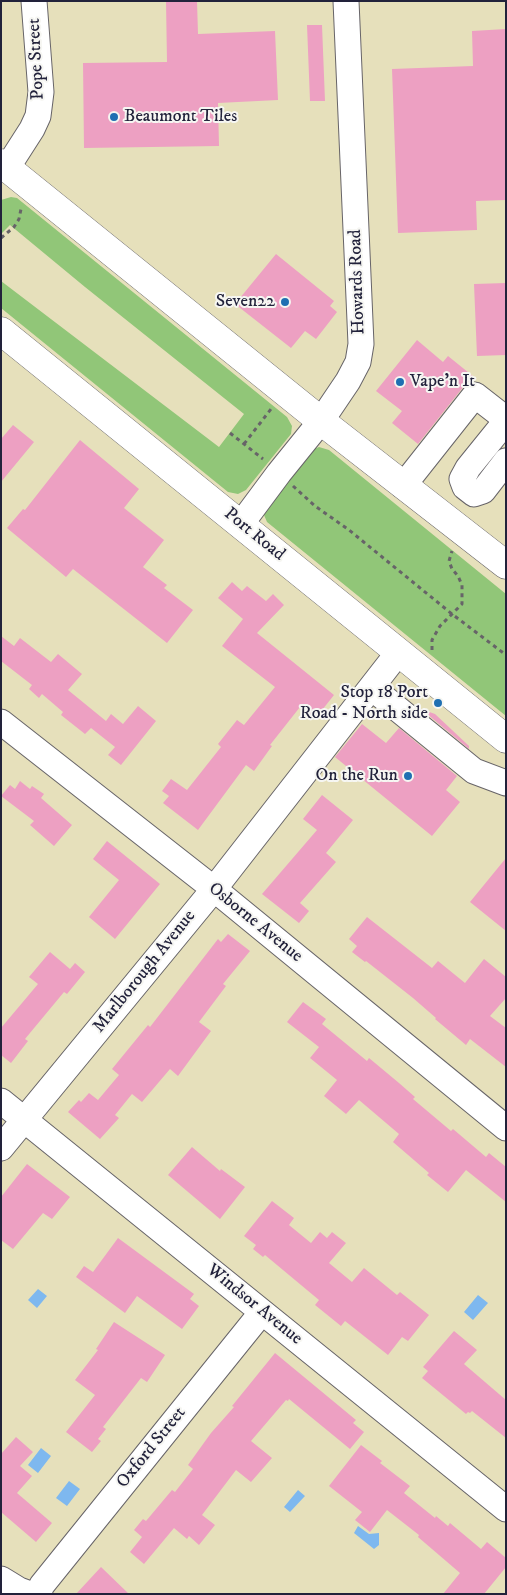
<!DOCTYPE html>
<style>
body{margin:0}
#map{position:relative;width:507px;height:1595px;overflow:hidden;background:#e6e0bb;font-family:"IM FELL DW Pica",serif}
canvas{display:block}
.frame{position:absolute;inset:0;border:2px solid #22223b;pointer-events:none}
</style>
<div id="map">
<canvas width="507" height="1595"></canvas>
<div class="frame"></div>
</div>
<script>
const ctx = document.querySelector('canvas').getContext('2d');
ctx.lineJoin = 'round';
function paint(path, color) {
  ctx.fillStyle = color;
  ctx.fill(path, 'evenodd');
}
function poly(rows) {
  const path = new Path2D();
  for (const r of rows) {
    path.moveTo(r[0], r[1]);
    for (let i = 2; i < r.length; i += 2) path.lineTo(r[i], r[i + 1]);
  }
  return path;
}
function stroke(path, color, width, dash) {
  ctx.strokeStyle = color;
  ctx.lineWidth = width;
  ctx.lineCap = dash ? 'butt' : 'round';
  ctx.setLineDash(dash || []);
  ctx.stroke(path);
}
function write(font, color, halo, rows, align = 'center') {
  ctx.font = font + ' "IM FELL DW Pica",serif';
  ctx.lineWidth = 4;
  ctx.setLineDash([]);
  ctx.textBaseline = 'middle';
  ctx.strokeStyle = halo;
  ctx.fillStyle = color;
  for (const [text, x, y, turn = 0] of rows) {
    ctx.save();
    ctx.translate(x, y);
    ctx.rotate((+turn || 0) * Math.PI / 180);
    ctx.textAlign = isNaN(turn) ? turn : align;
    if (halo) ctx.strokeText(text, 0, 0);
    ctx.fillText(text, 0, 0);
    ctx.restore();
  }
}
paint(poly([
 [11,197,17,198,287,417,292,426,291,434,246,490,238,494,228,492,1,308,1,281,219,447,244,414,85,287,10,225,1,234,1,200],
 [319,447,329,450,506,594,506,716,267,522,264,515,266,505,310,451]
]), '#91c678');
paint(poly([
 [38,1289,47,1296,37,1308,28,1300],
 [478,1295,488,1303,473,1320,464,1312],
 [41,1448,51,1456,38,1473,28,1465],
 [69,1481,80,1489,67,1506,56,1498],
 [298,1490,305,1496,290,1512,284,1507],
 [358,1526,369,1534,379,1533,379,1545,374,1549,354,1533]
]), '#7eb8ef');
paint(poly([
 [166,1,197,1,198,34,275,31,278,100,218,103,219,146,84,148,83,63,167,62],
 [307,25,322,25,325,101,310,101],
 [506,29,506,200,476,201,477,230,398,233,392,69,473,66,472,31],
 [276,254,334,301,330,306,337,312,316,339,305,331,291,348,235,304],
 [506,283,506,355,477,356,474,284],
 [417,340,443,362,448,356,474,377,464,386,418,444,392,423,402,411,376,391],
 [13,425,34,442,1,482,1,439],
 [80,440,139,489,124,508,164,540,143,567,167,585,164,588,193,610,167,643,73,569,66,577,7,528,23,509,25,510],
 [232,582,242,591,247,586,266,601,273,594,284,605,257,633,334,695,315,719,300,707,270,745,272,746,254,771,246,765,198,830,163,803,169,796,162,791,171,779,187,790,221,747,218,744,237,720,244,725,275,687,222,646,243,619,218,598],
 [1,636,14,646,20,638,51,662,58,654,82,674,68,690,106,721,111,714,123,724,138,706,156,721,121,765,108,755,115,747,91,728,85,734,61,715,63,712,42,694,39,698,29,689,32,685,1,661],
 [421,709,435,714,469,746,469,749],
 [362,724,386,743,399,728,457,776,446,790,460,802,432,836,335,757],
 [20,781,30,789,32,786,44,794,41,798,72,825,54,846,30,825,34,821,1,796,10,785,15,789],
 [322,795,353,820,326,853,336,862,300,903,309,911,299,923,262,894,317,830,303,819],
 [107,841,160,884,115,939,89,917,119,880,93,859],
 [506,858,506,931,470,902],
 [367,917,432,968,438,961,465,983,484,959,506,977,506,998,490,1016,506,1028,506,1067,470,1039,466,1045,435,1019,436,1018,413,998,366,961,365,962,352,952,357,946,349,939],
 [228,934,250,951,223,984,226,986,199,1022,211,1031,178,1076,170,1069,142,1102,132,1094,115,1115,119,1118,100,1139,68,1112,79,1100,81,1102,89,1093,98,1100,119,1075,112,1069,148,1025,150,1027,218,939,221,942],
 [50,952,70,969,75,963,85,972,67,994,64,992,25,1039,28,1041,11,1063,1,1055,1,1028,38,984,29,977],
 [303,1002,326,1019,322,1024,367,1061,369,1058,399,1083,415,1097,413,1099,451,1131,453,1129,486,1157,489,1153,506,1167,506,1202,466,1170,448,1192,427,1175,429,1173,393,1142,399,1134,359,1100,346,1114,324,1096,337,1080,310,1058,319,1047,287,1022],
 [192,1147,220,1171,221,1169,245,1187,220,1219,168,1175],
 [27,1164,70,1197,52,1219,43,1213,13,1249,1,1240,1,1197],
 [272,1201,294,1218,289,1225,311,1243,320,1232,327,1238,332,1232,346,1243,329,1263,352,1282,364,1268,397,1295,400,1292,429,1315,408,1341,402,1337,388,1355,345,1321,341,1326,315,1305,319,1300,265,1255,263,1257,253,1249,256,1245,244,1236],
 [118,1238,194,1294,190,1299,199,1306,182,1329,137,1296,125,1313,76,1277,84,1266,93,1272],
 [114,1322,165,1355,147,1382,141,1378,103,1427,106,1429,98,1439,101,1441,92,1452,66,1432,95,1395,75,1380,98,1350,96,1349],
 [454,1331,477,1350,464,1364,506,1400,506,1438,472,1411,470,1413,468,1412,466,1414,422,1378,428,1371,423,1367],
 [275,1353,356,1420,353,1423,364,1432,350,1449,289,1399,288,1401,286,1400,251,1441,272,1458,251,1482,236,1470,202,1515,215,1525,199,1545,189,1536,187,1539,174,1528,144,1564,130,1552,142,1537,134,1530,143,1519,146,1521,172,1490,175,1492,193,1469,188,1465,211,1433,234,1407,232,1406],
 [16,1437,33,1452,20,1466,32,1476,17,1493,52,1523,36,1542,1,1512,1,1454],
 [361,1445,382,1461,380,1463,410,1486,404,1493,435,1518,436,1516,448,1526,450,1523,481,1549,487,1542,506,1558,506,1567,484,1594,443,1594,460,1573,418,1537,419,1535,387,1510,370,1532,355,1520,362,1512,329,1486],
 [101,1567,129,1594,76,1594]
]), '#eda0c2');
const minor = poly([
 [7,168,32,129,38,116,41,92,34,1],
 [506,421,468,468,462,479,465,487,474,494,483,491,506,461],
 [403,486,475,395,506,419],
 [241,524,279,473,321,421,348,381,358,362,361,344,346,1],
 [372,688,474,771,506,783],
 [1,722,214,889,506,1128],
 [1,1101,506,1509],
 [1,1148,214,889,398,653],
 [1,1579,19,1590,30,1594],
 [38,1594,42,1585,262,1312]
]);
const highway = poly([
 [1,163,321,421,506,565],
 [1,331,506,739]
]);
stroke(minor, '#676468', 27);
stroke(highway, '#676468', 29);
stroke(poly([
 [1,238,14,227,19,219,21,209],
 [230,433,263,459],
 [244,444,271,409],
 [293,486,315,506,349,530,452,614,506,655],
 [432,650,432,640,440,626,462,604,462,585,458,576,452,569,449,561,452,551]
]), '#676468', 3, [4, 4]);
stroke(minor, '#fff', 25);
stroke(highway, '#fff', 28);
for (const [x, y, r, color] of [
 [114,117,5,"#1f6fb2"],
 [285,302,5,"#1f6fb2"],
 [400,382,5,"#1f6fb2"],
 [438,703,5,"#1f6fb2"],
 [408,776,5,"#1f6fb2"]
]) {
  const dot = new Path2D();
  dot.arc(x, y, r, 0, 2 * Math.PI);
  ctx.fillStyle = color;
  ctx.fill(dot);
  stroke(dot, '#f6f6f2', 2);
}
write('18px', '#22223b', '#f6f6f2', [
 ["Pope Street",37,59,-93],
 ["Howards Road",358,282,-92],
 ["Port Road",254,535,39],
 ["Osborne Avenue",255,923,39],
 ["Marlborough Avenue",145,972,-51],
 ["Windsor Avenue",254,1305,39],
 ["Oxford Street",152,1448,-51]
]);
write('18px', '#22223b', '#f6f6f2', [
 ["Beaumont Tiles",124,117,"left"],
 ["Seven22",275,302],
 ["Vape'n It",410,382,"left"],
 ["Stop 18 Port",428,693],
 ["Road - North side",428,714],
 ["On the Run",398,776]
], 'right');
</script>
